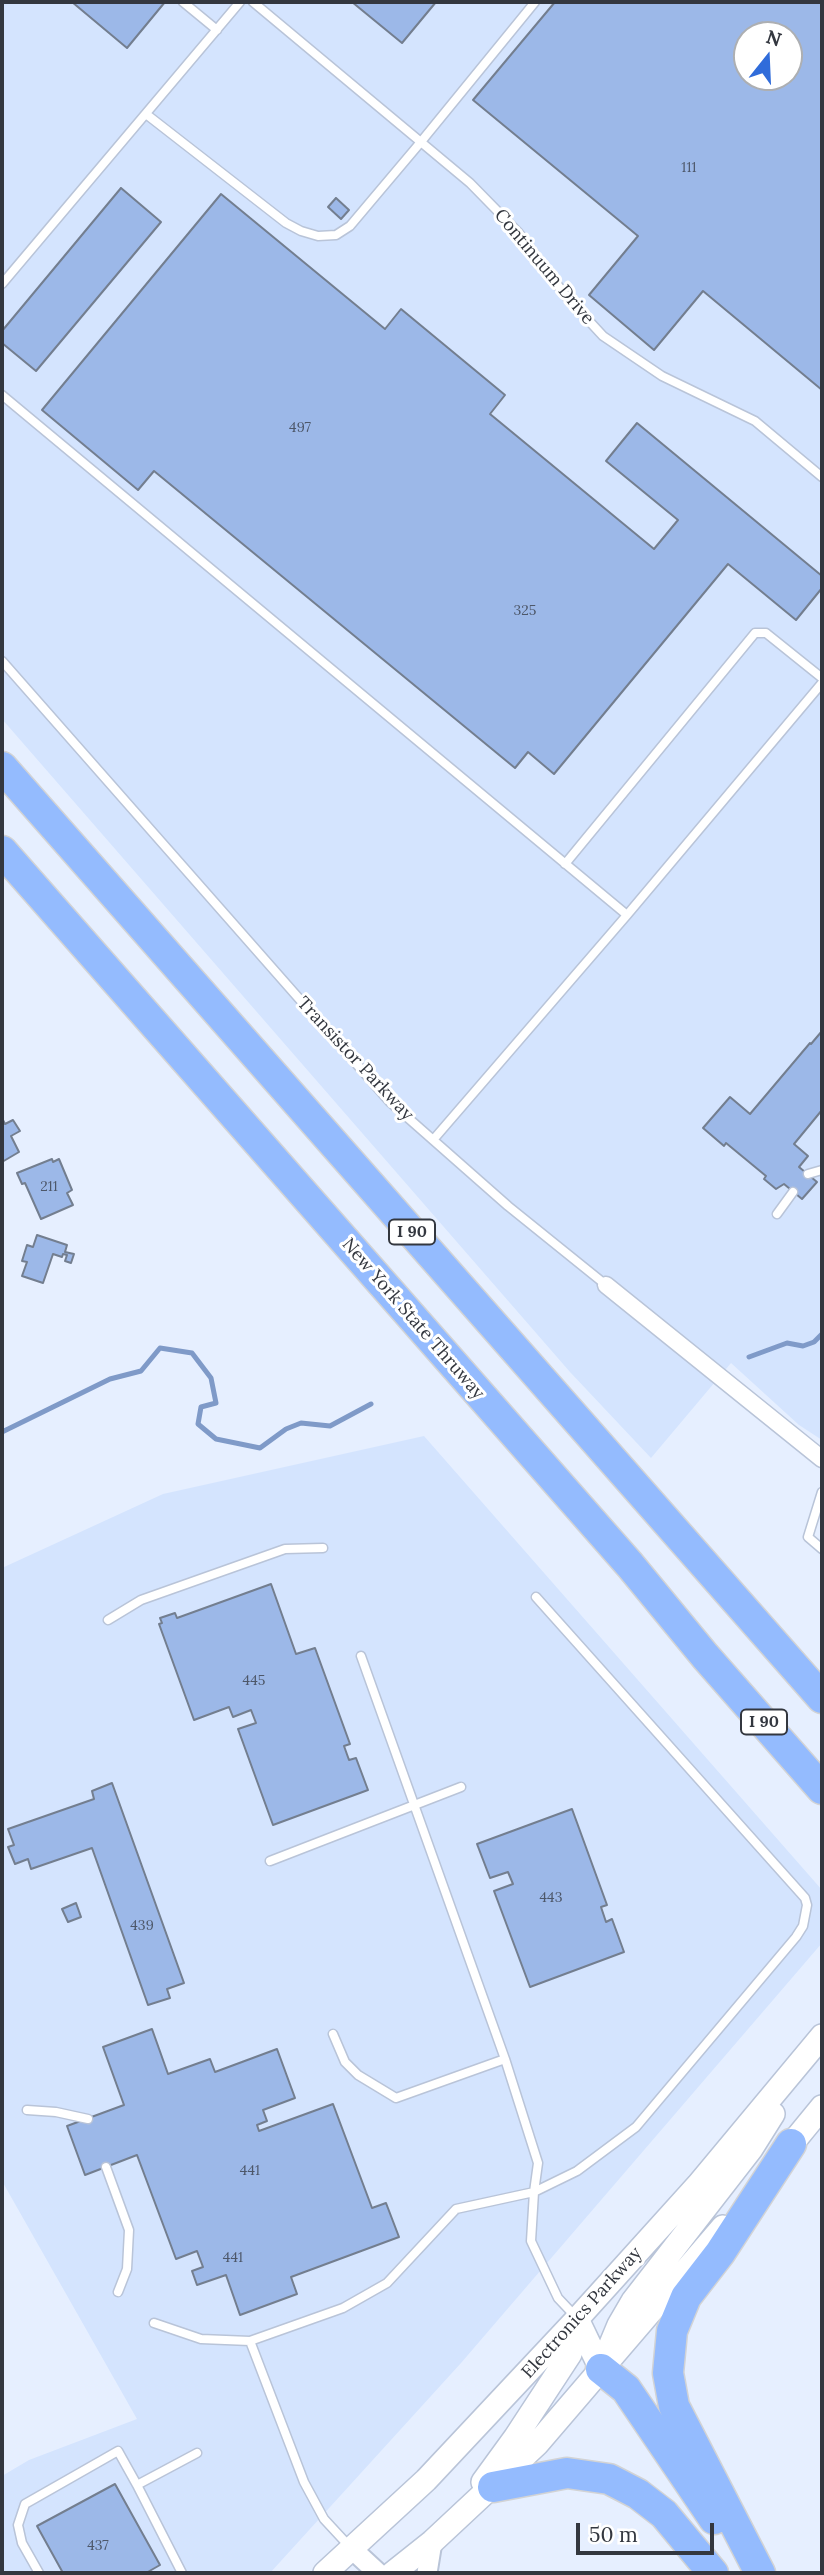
<!DOCTYPE html>
<style>
body{margin:0}
#map{position:relative;width:824px;height:2575px;overflow:hidden;background:#e6efff;font-family:Lora,serif}
canvas{display:block}
.frame{position:absolute;inset:0;border:4px solid #33373f;pointer-events:none}
.north{position:absolute;left:733px;top:21px;width:70px;height:70px;box-sizing:border-box;background:#fff;border:2px solid #adafb2;border-radius:50%;rotate:18deg;font-size:19px;font-weight:700;line-height:28px;text-align:center;color:#33373f}
.north::after{content:'';display:block;margin:auto;width:24px;height:32px;background:#306cda;clip-path:polygon(50% 0,100% 100%,50% 72%,0 100%)}
.scale{position:absolute;left:576px;top:2523px;width:138px;height:32px;box-sizing:border-box;border:4px solid #33373f;border-top:0;padding-left:9px;font-size:21px;line-height:24px;white-space:nowrap;color:#33373f;-webkit-text-stroke:5px #fff;paint-order:stroke}
</style>
<div id="map">
<canvas width="824" height="2575"></canvas>
<div class="frame"></div>
<div class="north">N</div>
<div class="scale">50 m</div>
</div>
<script>
const ctx = document.querySelector('canvas').getContext('2d');
ctx.lineJoin = 'round';
function paint(path, color) {
  ctx.fillStyle = color;
  ctx.fill(path, 'evenodd');
}
function poly(rows) {
  const path = new Path2D();
  for (const r of rows) {
    path.moveTo(r[0], r[1]);
    for (let i = 2; i < r.length; i += 2) path.lineTo(r[i], r[i + 1]);
  }
  return path;
}
function stroke(path, color, width, dash) {
  ctx.strokeStyle = color;
  ctx.lineWidth = width;
  ctx.lineCap = dash ? 'butt' : 'round';
  ctx.setLineDash(dash || []);
  ctx.stroke(path);
}
function write(font, color, halo, rows, align = 'center') {
  ctx.font = font + ' Lora,serif';
  ctx.lineWidth = 6;
  ctx.setLineDash([]);
  ctx.textBaseline = 'middle';
  ctx.strokeStyle = halo;
  ctx.fillStyle = color;
  for (const [text, x, y, turn = 0] of rows) {
    ctx.save();
    ctx.translate(x, y);
    ctx.rotate((+turn || 0) * Math.PI / 180);
    ctx.textAlign = isNaN(turn) ? turn : align;
    if (halo) ctx.strokeText(text, 0, 0);
    ctx.fillText(text, 0, 0);
    ctx.restore();
  }
}
paint(poly([
 [2,2,822,2,822,1440,799,1425,731,1363,651,1458,570,1372,2,719],
 [747,35,789,35,789,77,747,77],
 [424,1436,822,1890,822,1943,461,2363,270,2573,2,2573,2,2476,29,2460,137,2419,2,2181,2,1568,163,1494]
]), '#d4e4fe');
stroke(poly([
 [749,1357,787,1343,803,1346,814,1342,822,1334],
 [2,1432,110,1379,141,1371,160,1348,192,1353,211,1378,216,1403,201,1407,198,1424,216,1439,260,1448,286,1429,301,1423,330,1426,371,1404]
]), '#7f9ac8', 5);
const building = poly([
 [72,2,165,2,127,48,72,2],
 [352,2,436,2,402,43,352,2],
 [555,2,822,2,822,390,703,291,654,350,589,295,638,236,473,100,555,2],
 [747,35,789,35,789,77,747,77,747,35],
 [121,188,161,222,36,371,2,343,2,331,121,188],
 [221,194,385,329,401,309,505,395,490,414,654,549,678,520,606,461,637,423,822,576,822,588,796,620,728,564,554,774,528,752,515,768,154,471,138,490,42,410,221,194],
 [336,198,349,210,341,219,328,207,336,198],
 [822,1031,822,1110,794,1144,808,1156,799,1167,817,1182,802,1199,784,1184,776,1189,764,1179,766,1176,726,1143,724,1146,703,1128,730,1097,750,1114,810,1043,811,1044,822,1031],
 [2,1118,5,1124,13,1120,20,1131,11,1136,19,1152,2,1162,2,1118],
 [52,1159,53,1162,59,1159,72,1190,67,1193,73,1205,41,1219,25,1183,22,1184,17,1173,52,1159],
 [37,1235,67,1245,65,1252,74,1254,71,1263,65,1261,67,1255,63,1254,62,1257,53,1254,43,1283,22,1276,27,1262,22,1261,27,1245,33,1247,37,1235],
 [271,1584,296,1654,315,1648,350,1744,344,1746,349,1760,356,1758,368,1790,273,1825,238,1729,256,1723,251,1710,233,1717,229,1707,194,1720,159,1624,162,1623,160,1618,175,1613,177,1618,271,1584],
 [112,1783,184,1983,167,1989,170,1998,148,2005,92,1848,31,1869,28,1859,15,1864,8,1847,14,1845,8,1829,94,1799,92,1791,112,1783],
 [572,1809,607,1905,601,1907,606,1922,612,1919,624,1952,530,1987,494,1891,513,1884,508,1872,490,1878,477,1844,572,1809],
 [76,1903,81,1917,68,1922,62,1909,76,1903],
 [152,2029,168,2074,210,2059,215,2072,277,2049,295,2098,263,2110,267,2121,257,2125,259,2131,333,2104,372,2208,386,2203,399,2237,291,2277,297,2294,240,2315,226,2275,197,2285,192,2271,203,2267,197,2251,176,2259,137,2155,85,2175,67,2126,124,2105,103,2047,152,2029],
 [115,2484,160,2565,146,2573,63,2573,37,2526,115,2484]
]);
paint(building, '#9cb8e8');
stroke(building, '#737e8f', 2);
const service = poly([
 [183,2,217,30],
 [253,2,470,183,518,232,565,295,603,336,662,376,755,421,822,477],
 [146,114,286,223,301,231,318,236,336,235,350,226,420,143,535,2],
 [2,284,240,2],
 [2,395,627,915,433,1140],
 [2,661,390,1102,508,1206,606,1285],
 [565,864,755,633,766,633,822,678],
 [627,915,822,683],
 [808,1174,822,1170],
 [777,1214,793,1192],
 [822,1492,808,1537,822,1549],
 [108,1620,141,1600,285,1549,323,1548],
 [361,1656,505,2059,538,2163,534,2192],
 [270,1861,461,1787],
 [333,2034,345,2062,358,2075,396,2098,505,2059],
 [27,2110,56,2112,88,2119],
 [106,2167,129,2230,127,2269,118,2292],
 [534,2192,577,2171,636,2127,796,1937,803,1926,807,1905,805,1898,536,1597],
 [154,2323,201,2339,250,2341],
 [137,2485,182,2573],
 [349,2546,324,2519,304,2482,250,2341,343,2308,387,2283,456,2209,534,2192,531,2241,558,2298,576,2317],
 [39,2573,22,2543,18,2525,25,2504,118,2451,137,2485,197,2453]
]);
const minor = poly([
 [606,1285,822,1459]
]);
const tertiary = poly([
 [352,2549,378,2573],
 [427,2573,432,2542]
]);
const secondary = poly([
 [781,2157,822,2107],
 [577,2319,601,2369],
 [609,2349,619,2325,633,2301,751,2149,773,2114],
 [483,2482,515,2438,570,2354,577,2320],
 [325,2573,426,2480,577,2319,698,2185,822,2036],
 [393,2573,432,2542,537,2444,723,2227]
]);
const motorway = poly([
 [2,767,822,1698],
 [2,851,630,1565,705,1656,822,1789],
 [601,2369,626,2389,714,2519],
 [493,2487,567,2473,609,2479,638,2494,664,2514,713,2573],
 [760,2573,674,2406,668,2373,672,2331,686,2297,720,2253,791,2144]
]);
stroke(service, '#b9c4d8', 11);
stroke(minor, '#b9c4d8', 19);
stroke(tertiary, '#b9c4d8', 23);
stroke(secondary, '#b9c4d8', 26);
stroke(motorway, '#d2d3d5', 33);
stroke(service, '#fff', 8);
stroke(minor, '#fff', 16);
stroke(tertiary, '#fff', 19);
stroke(secondary, '#fff', 23);
stroke(motorway, '#94bbfe', 30);
write('14px', '#4d5769', null, [
 ["111",689,168],
 ["497",300,428],
 ["325",525,611],
 ["211",49,1187],
 ["445",254,1681],
 ["443",551,1898],
 ["439",142,1926],
 ["441",250,2171],
 ["441",233,2258],
 ["437",98,2546]
]);
for (const [x, y, w] of [
 [412,1232,46],
 [764,1722,46]
]) {
  const box = new Path2D();
  box.roundRect(x - w / 2, y - 12.5, w, 25, 5);
  ctx.fillStyle = '#fff';
  ctx.fill(box);
  stroke(box, '#33373f', 2);
}
write('bold 16px', '#33373f', null, [
 ["I 90",412,1232],
 ["I 90",764,1722]
]);
write('18px', '#33373f', '#fff', [
 ["Continuum Drive",544,267,50],
 ["Transistor Parkway",355,1059,47],
 ["New York State Thruway",413,1319,49],
 ["Electronics Parkway",582,2313,-48]
]);
</script>
